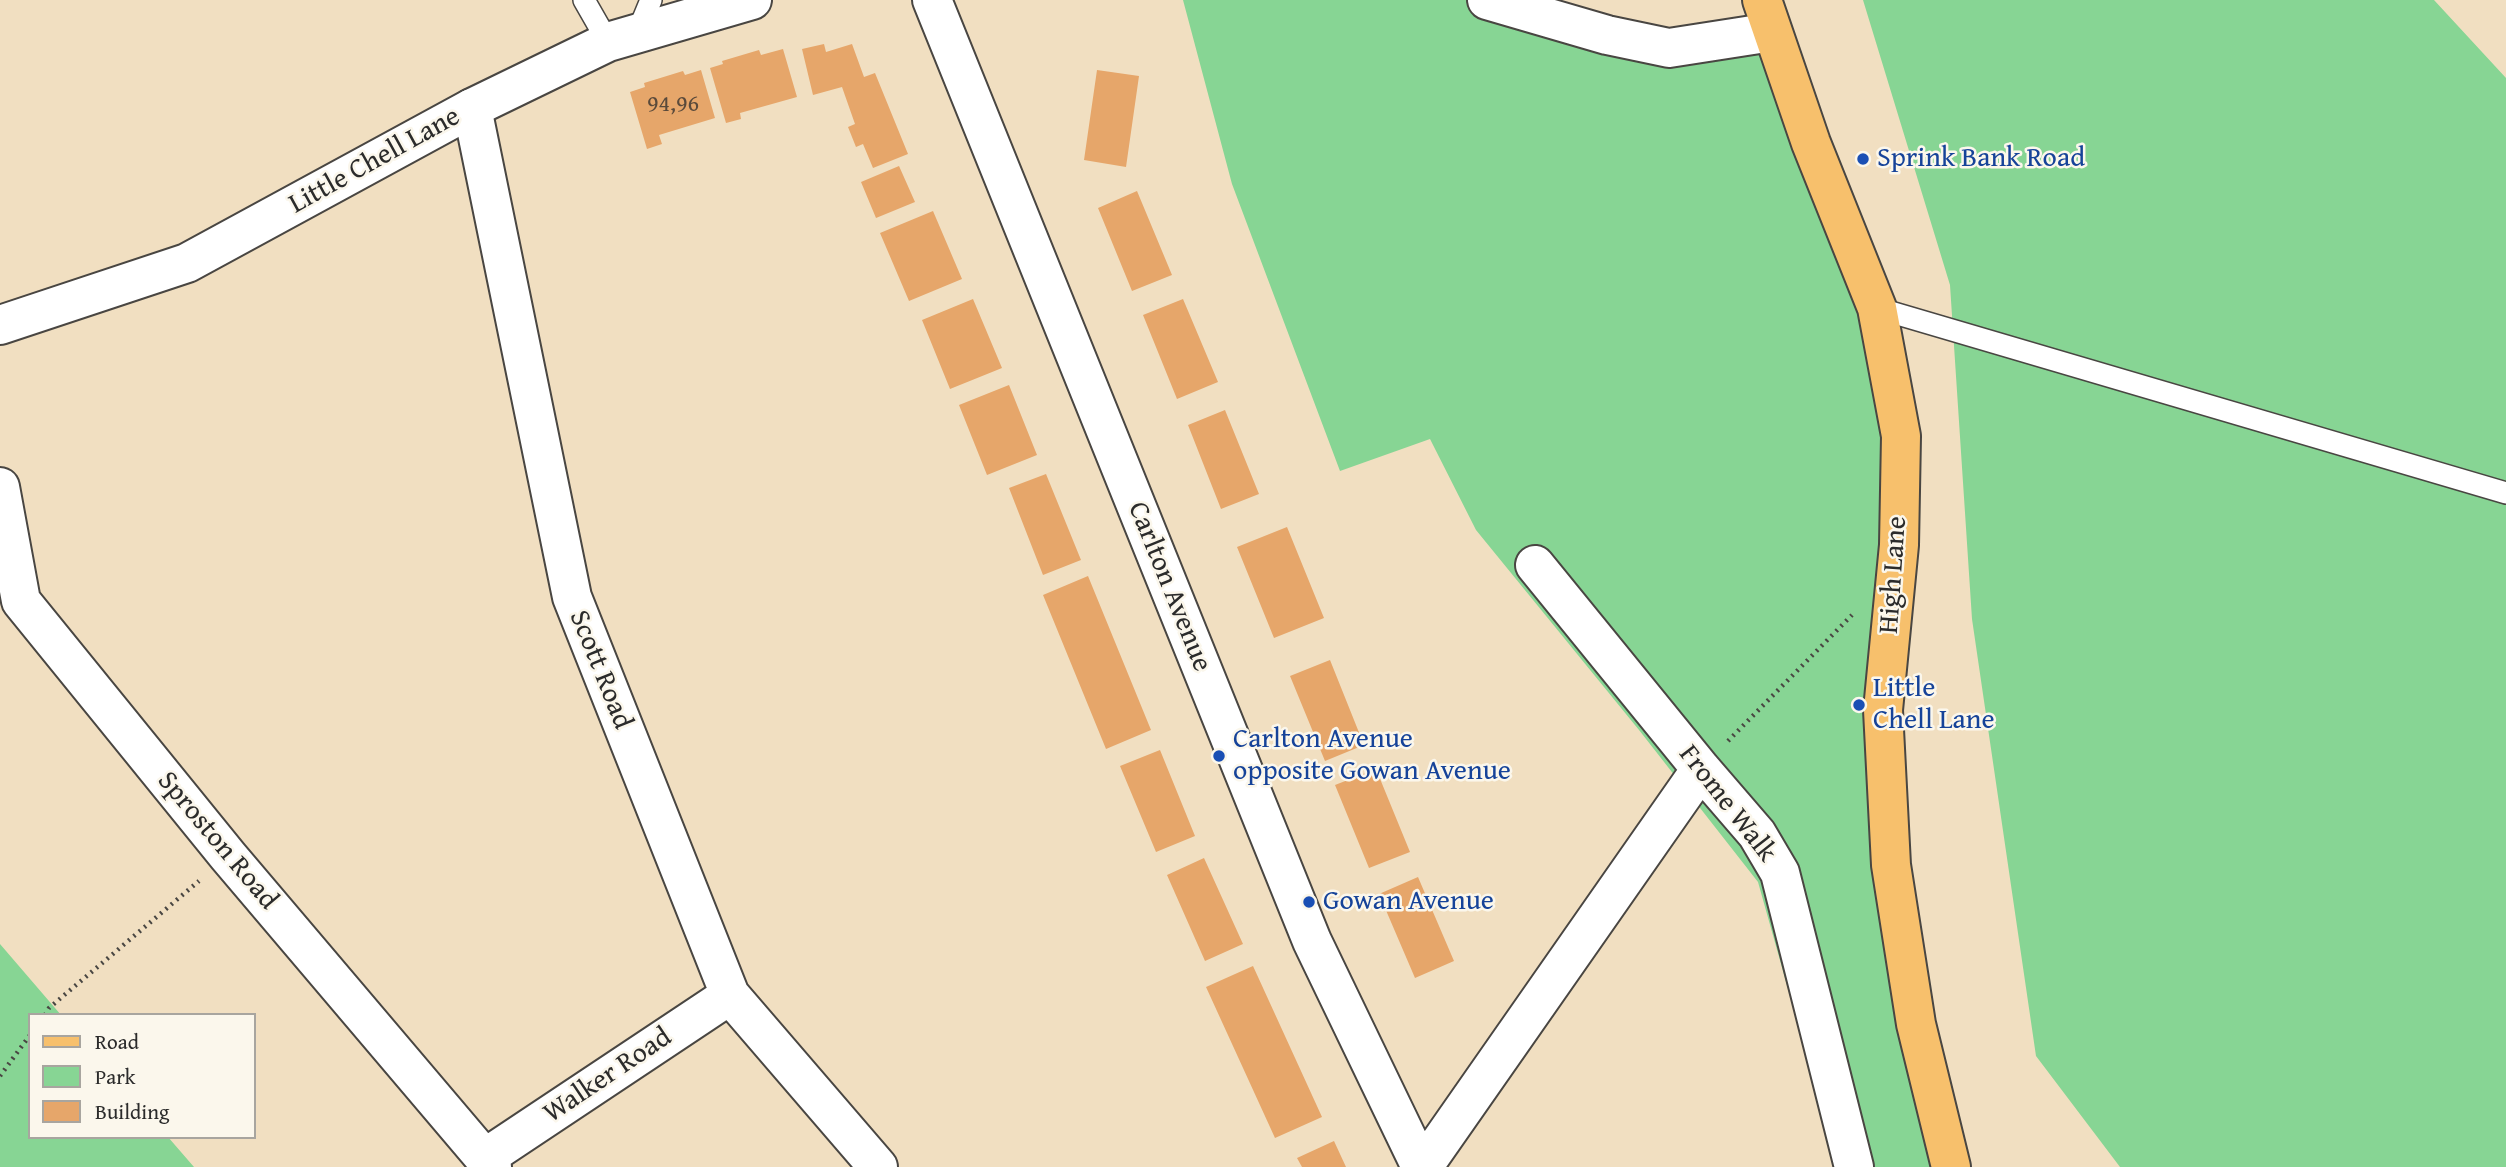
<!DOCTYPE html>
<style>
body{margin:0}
#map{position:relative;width:2506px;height:1167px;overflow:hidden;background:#f1dfc1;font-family:"Gentium Book Plus",serif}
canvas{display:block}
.legend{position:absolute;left:28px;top:1013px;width:228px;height:126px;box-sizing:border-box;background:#fbf7ec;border:2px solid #a8a59f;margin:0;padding:9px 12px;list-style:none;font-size:21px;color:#2b2b2b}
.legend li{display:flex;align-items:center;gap:14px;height:35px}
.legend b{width:35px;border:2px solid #a8a59f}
</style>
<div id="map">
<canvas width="2506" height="1167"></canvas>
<ul class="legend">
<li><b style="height:9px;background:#f7c06c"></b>Road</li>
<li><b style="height:19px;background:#87d594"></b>Park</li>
<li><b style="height:19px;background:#e6a66a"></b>Building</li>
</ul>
</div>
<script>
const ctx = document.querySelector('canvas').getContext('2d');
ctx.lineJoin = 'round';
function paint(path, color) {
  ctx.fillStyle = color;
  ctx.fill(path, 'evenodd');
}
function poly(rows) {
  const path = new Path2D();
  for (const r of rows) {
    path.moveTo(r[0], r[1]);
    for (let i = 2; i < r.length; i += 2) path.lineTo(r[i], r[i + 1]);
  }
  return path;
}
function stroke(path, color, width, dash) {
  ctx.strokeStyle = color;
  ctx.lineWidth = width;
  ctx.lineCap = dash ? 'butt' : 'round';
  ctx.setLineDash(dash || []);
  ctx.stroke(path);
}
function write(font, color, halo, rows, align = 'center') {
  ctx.font = font + ' "Gentium Book Plus",serif';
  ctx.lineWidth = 5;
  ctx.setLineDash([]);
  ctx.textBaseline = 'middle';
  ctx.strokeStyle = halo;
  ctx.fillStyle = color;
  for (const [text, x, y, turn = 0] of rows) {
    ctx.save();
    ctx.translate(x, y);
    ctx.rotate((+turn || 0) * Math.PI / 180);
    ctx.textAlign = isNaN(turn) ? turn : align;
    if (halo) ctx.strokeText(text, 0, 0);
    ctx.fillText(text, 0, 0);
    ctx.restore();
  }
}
paint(poly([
 [1183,0,1487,0,1607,35,1772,32,1901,436,1883,710,1952,1167,1838,1167,1758,882,1639,730,1476,530,1430,439,1340,471,1232,184],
 [1863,0,2434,0,2506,78,2506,1167,2120,1167,2036,1056,1972,619,1950,285],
 [0,944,61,1015,30,1015,30,1137,168,1137,194,1167,0,1167]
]), '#87d594');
paint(poly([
 [824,44,826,52,852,44,864,77,875,73,908,154,873,168,863,144,856,147,848,127,855,124,842,87,813,95,802,49],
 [783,49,797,97,740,113,741,119,726,123,710,68,723,64,722,61,759,50,761,55],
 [701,70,715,118,659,135,662,144,647,149,630,92,645,87,644,83,683,71,685,75],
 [1097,70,1139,76,1126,167,1084,160],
 [899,166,915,202,876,218,861,182],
 [1137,191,1172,275,1132,291,1098,208],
 [933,211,962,279,909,301,880,233],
 [973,299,1002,368,950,389,922,320],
 [1183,299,1218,382,1177,399,1143,315],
 [1009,385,1037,455,987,475,959,405],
 [1225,410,1259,494,1221,509,1188,425],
 [1046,474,1081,560,1043,575,1009,488],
 [1287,527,1324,618,1274,638,1237,547],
 [1088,576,1151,730,1106,749,1043,595],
 [1330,660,1364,745,1325,761,1290,676],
 [1160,750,1195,836,1156,852,1120,766],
 [1376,769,1410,852,1369,868,1335,785],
 [1204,858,1243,944,1205,961,1167,875],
 [1418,877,1454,961,1415,978,1379,894],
 [1253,966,1322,1117,1275,1138,1206,987],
 [1334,1141,1346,1167,1302,1167,1297,1158]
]), '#e6a66a');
const service = poly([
 [584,0,608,42],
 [637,34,651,0],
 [1877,308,2506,493]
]);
const minor = poly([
 [932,0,1312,941,1421,1167],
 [472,108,572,597,730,995,878,1167],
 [0,487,21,601,228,856,492,1167],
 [1535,565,1701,769,1757,834,1780,873,1854,1167],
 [485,1158,730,995],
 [1423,1167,1701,769]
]);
const tertiary = poly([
 [1487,0,1607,35,1669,48,1772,32],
 [0,325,187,263,472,108,608,42,752,0]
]);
const primary = poly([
 [1762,0,1811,143,1877,308,1901,436,1899,545,1883,710,1891,865,1916,1024,1951,1167]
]);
stroke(service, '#494642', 24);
stroke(minor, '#494642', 42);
stroke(tertiary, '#494642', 42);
stroke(primary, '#494642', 42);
stroke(poly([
 [1728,741,1852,615],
 [45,1015,49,1008,199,881],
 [0,1076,30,1035]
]), '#494642', 4.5, [2, 5]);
stroke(service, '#fff', 21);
stroke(minor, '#fff', 38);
stroke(tertiary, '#fff', 38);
stroke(primary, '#f7c06c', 38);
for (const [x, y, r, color] of [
 [1863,159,7,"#1a4fb4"],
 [1859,705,7,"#1a4fb4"],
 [1219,756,7,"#1a4fb4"],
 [1309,902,7,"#1a4fb4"]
]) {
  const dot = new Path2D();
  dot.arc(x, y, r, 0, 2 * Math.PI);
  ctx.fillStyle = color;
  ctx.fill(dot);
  stroke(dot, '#fbf7ec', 2.5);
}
write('24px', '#5a4a3b', null, [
 ["94,96",673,105]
]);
write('28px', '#164399', '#fbf7ec', [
 ["Sprink Bank Road",1877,159],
 ["Little",1873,689],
 ["Chell Lane",1873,721],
 ["Carlton Avenue",1233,740],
 ["opposite Gowan Avenue",1233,772],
 ["Gowan Avenue",1323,902]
], 'left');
write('28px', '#2b2b2b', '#fbf7ec', [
 ["Little Chell Lane",375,161,-29],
 ["High Lane",1894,575,-86],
 ["Carlton Avenue",1169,587,68],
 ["Scott Road",600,670,68],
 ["Frome Walk",1727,804,52],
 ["Sproston Road",217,841,50],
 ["Walker Road",608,1076,-34]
]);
</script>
